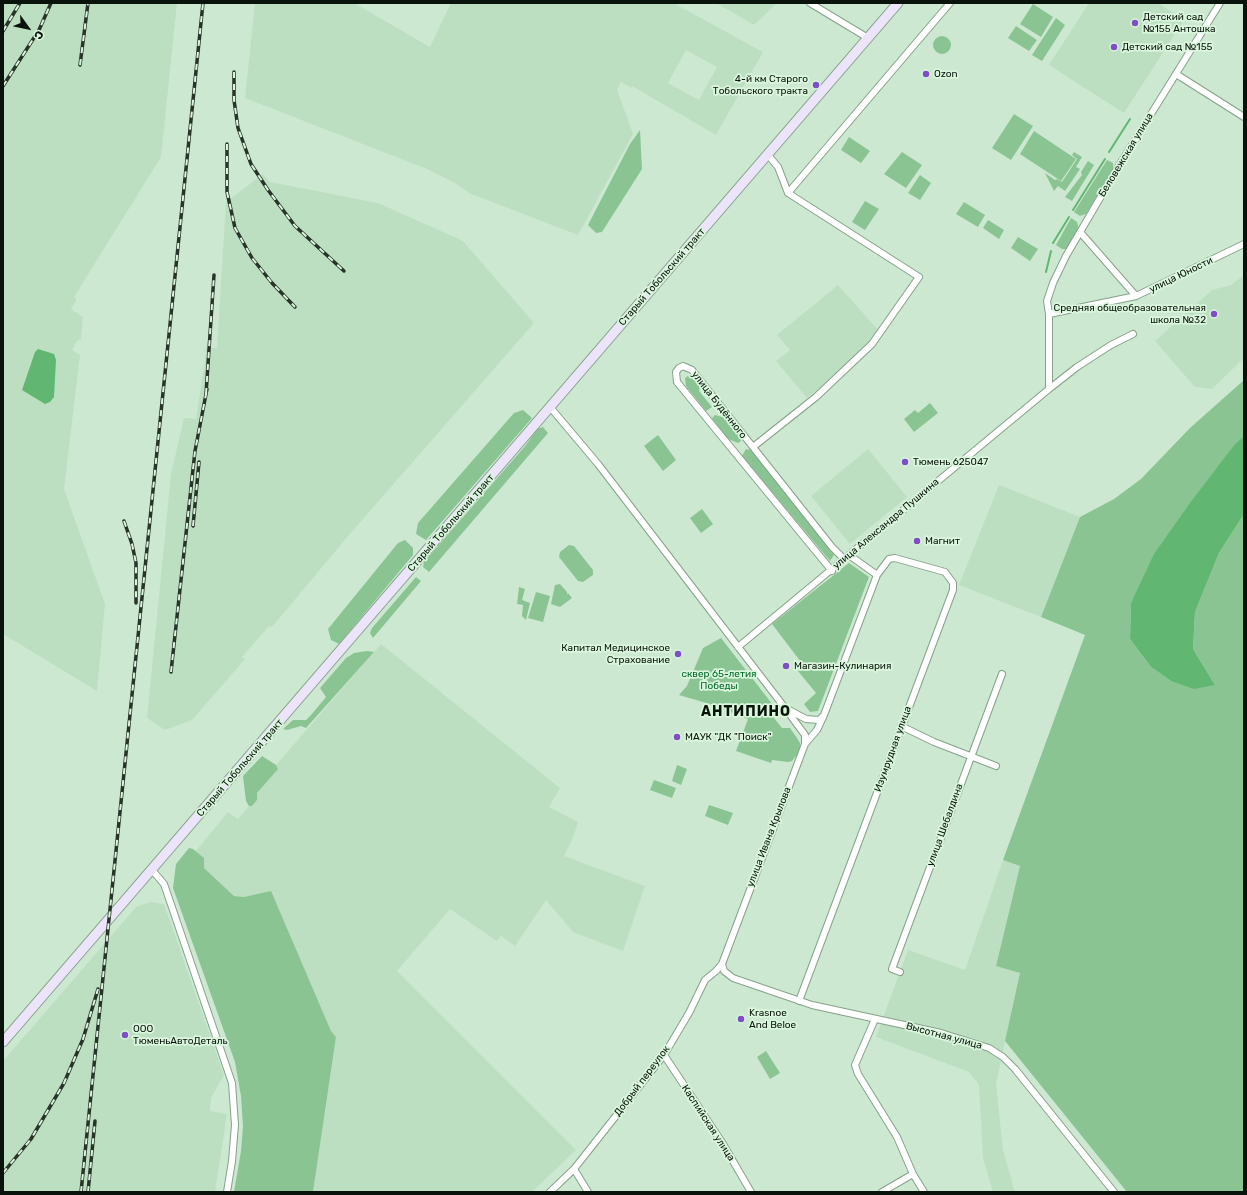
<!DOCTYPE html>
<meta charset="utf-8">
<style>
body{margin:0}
#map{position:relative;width:1247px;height:1195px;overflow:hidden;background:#cde8d0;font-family:Rubik,sans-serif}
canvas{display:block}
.frame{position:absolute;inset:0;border:4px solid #0a130b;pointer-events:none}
.north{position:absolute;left:8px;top:8px;width:40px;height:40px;-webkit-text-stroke:3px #daf6dd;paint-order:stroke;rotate:123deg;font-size:11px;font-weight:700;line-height:16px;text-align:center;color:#0a130b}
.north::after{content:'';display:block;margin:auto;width:14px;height:18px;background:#0a130b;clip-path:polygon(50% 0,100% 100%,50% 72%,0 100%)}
</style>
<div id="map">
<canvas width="1247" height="1195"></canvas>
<div class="frame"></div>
<div class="north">С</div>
</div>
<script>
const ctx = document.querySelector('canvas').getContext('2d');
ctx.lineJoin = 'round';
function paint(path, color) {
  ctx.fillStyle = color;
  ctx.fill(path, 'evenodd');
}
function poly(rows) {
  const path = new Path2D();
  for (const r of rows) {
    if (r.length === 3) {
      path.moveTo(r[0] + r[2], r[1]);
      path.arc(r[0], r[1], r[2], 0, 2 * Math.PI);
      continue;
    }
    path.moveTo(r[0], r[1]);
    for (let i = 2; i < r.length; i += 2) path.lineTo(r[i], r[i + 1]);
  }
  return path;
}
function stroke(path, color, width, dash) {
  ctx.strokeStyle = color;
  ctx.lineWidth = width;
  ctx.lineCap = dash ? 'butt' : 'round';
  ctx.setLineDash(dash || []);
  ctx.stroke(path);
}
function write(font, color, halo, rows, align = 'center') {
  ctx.font = font + ' Rubik,sans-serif';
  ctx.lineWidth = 3.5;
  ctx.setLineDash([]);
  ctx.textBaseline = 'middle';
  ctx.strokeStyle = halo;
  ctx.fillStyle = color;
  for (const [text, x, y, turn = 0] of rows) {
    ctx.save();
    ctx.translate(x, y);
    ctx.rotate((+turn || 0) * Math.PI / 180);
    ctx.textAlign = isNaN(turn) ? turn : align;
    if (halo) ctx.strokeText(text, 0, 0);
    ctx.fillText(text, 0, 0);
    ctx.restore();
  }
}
paint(poly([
 [3,3,177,3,161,157,74,297,77,299,71,309,83,317,81,339,77,341,72,350,80,355,64,489,105,604,97,691,3,634],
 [255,3,354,3,430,47,451,3,677,3,677,5,763,52,716,135,632,86,631,88,621,82,617,90,633,134,578,235,469,193,455,183,427,169,245,98],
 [686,50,717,67,699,100,668,83],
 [716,3,777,3,754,25],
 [1089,3,1158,3,1184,20,1124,113,1049,65],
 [263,174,270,182,378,203,463,241,534,323,349,535,272,627,269,626,242,657,245,659,192,720,165,730,147,718,171,474,184,418,196,419,206,354,205,348,217,348,226,202],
 [1244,275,1244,358,1212,389,1195,387,1155,341,1212,290,1231,285],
 [838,285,880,332,862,353,807,398,776,361,790,350,777,335],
 [868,449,907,497,850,544,811,496],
 [999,485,1080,517,1041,617,959,585],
 [381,644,560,788,549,807,578,822,573,838,564,856,645,886,623,951,573,932,546,900,515,946,501,936,497,941,450,909,397,971,576,1150,532,1192,313,1192,336,1037,331,1031,302,964,244,897,234,896,204,868,204,864,196,851,228,812,238,819,249,806,252,806,257,800,257,793,277,769,276,765],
 [1003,860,1020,866,996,965,1020,973,996,1084,1003,1150,1015,1192,993,1192,983,1158,979,1085,969,1072,876,1037,908,950,965,970],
 [150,902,164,904,224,1075,211,1098,210,1111,227,1114,215,1192,3,1192,3,1061,136,907]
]), '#bddfc1');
paint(poly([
 [1033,4,1053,17,1041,37,1020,24],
 [1056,18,1065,25,1042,61,1032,55],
 [1016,26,1037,40,1029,51,1008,38],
 [942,45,9],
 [1014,114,1033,126,1011,160,992,148],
 [640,130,642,169,602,232,596,233,588,225,630,144],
 [1034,131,1076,159,1061,181,1020,154],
 [849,137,870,151,861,163,841,150],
 [902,152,922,165,906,188,884,174],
 [1074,152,1082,157,1076,167,1080,169,1065,191,1058,186,1054,191,1045,173,1055,180,1057,179,1062,182,1077,159,1072,155],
 [1107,160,1113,163,1113,169,1086,214,1080,216,1074,212],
 [1088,161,1094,165,1072,201,1065,197,1082,175,1081,172],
 [920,175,931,183,920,200,908,193],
 [865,201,879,209,865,230,852,222],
 [964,202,985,215,978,227,956,214],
 [1071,218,1077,222,1079,229,1069,247,1066,249,1062,249,1056,245],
 [988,220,1004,230,999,239,983,228],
 [1018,237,1038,249,1030,261,1011,248],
 [688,376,692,378,700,386,699,391,712,407,706,411,686,386,685,378],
 [1244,380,1244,436,1235,444,1131,603,1130,639,1151,667,1171,681,1215,685,1193,649,1195,612,1219,553,1244,514,1244,1192,1127,1192,1005,1041,1020,973,996,966,1020,866,1003,860,1085,635,1041,617,1080,517,1114,499,1141,479,1190,428],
 [930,403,938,413,914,432,904,419,915,410,918,413],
 [523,410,532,418,426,540,416,534,418,523,514,413],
 [715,415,726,418,741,437,741,441,738,443,728,439,712,418],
 [543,427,548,433,429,572,423,567,424,562,526,445,537,429],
 [658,435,676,460,663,471,644,446],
 [746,449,751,450,834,555,830,561,742,456],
 [702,509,713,524,701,533,690,518],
 [405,540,413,548,413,555,339,644,331,640,328,629,398,543],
 [569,545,574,546,593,570,593,575,583,582,578,581,559,557,560,552],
 [849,563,869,577,818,711,810,712,804,704,816,693,798,671,804,666,772,624],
 [416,577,421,581,373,638,370,633,372,628],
 [560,584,567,592,567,595,568,593,572,598,560,607,551,604,555,585],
 [519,587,525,589,522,600,530,603,526,620,522,616,523,605,517,604],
 [536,592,550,596,543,622,528,618],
 [721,638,773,705,770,713,782,728,790,728,797,738,800,743,800,751,792,761,788,762,772,760,771,763,736,751,748,719,710,704,679,695,687,686,703,648],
 [367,651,374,652,306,728,301,726,287,730,283,729,293,720,306,720,311,715,326,697,320,688,346,658,354,653],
 [262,756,276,765,278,769,257,793,257,800,252,806,249,806,246,801,243,776],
 [677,765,687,769,681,785,672,781],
 [654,780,676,788,672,798,650,790],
 [709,805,733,813,728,825,705,816],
 [189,848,193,849,204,858,204,868,234,896,244,897,271,891,331,1031,336,1037,313,1192,234,1192,241,1151,243,1126,241,1096,235,1062,173,888,176,864],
 [766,1051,780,1073,770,1079,757,1057]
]), '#8ac493');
paint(poly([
 [38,349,54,354,56,360,54,397,50,402,45,404,22,390,35,352],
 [1244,436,1244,514,1219,553,1195,612,1193,649,1215,685,1194,689,1171,681,1151,667,1130,639,1131,603,1154,554,1190,503,1235,444]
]), '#61b672');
stroke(poly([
 [1109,152,1130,119],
 [1073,210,1105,159],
 [1053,243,1069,217],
 [1046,272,1051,251]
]), '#61b672', 2);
const street = poly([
 [810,3,868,38],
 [1176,74,1244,117],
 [788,193,950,3],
 [1080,232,1136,296],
 [1049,314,1047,301,1053,283,1066,256,1120,164,1220,3],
 [1049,389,1049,314,1136,296,1244,244],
 [550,407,598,464,785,708,805,735,805,744],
 [753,447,816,397,872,344,919,277,788,193,778,167,768,155],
 [849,555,877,575],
 [832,571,677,382,676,372,679,368,683,366,692,370,832,547,844,559],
 [738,647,1049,389,1077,367,1111,345,1133,334],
 [787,709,806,719,819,720,823,716],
 [901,726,934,742,996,766],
 [152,870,164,884,232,1083,235,1125,232,1161,227,1192],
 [722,964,724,971,733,978,812,1005,941,1033,989,1048,1003,1057,1015,1069,1114,1192],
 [900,972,892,969,1002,674],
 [875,1019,855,1065,858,1074,897,1137,913,1174,924,1192],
 [664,1055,723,1144,751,1192],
 [574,1169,588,1192],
 [550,1192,574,1169,664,1055,689,1013,705,980,716,971,722,964,805,744,817,730,824,715,877,575,889,559,895,558,945,572,953,583,953,590,799,1001],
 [882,1192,913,1174]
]);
const secondary = poly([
 [3,1042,898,3]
]);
stroke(street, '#87a18b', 8);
stroke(secondary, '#87a18b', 11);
stroke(street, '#fff', 6);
stroke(secondary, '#ece4fb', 9);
const rail = poly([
 [3,31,20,3],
 [80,65,88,3],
 [234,72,234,100,238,128,251,164,268,190,295,226,344,271],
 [3,86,39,30,51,3],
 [227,144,227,192,235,228,252,258,272,283,295,307],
 [206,394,214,275],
 [124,521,132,544,136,563,136,603],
 [193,526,199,462],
 [171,672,195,451,207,389],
 [3,1173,31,1139,64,1083,83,1039,98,989],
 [81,1192,203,3],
 [88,1192,95,1121]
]);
stroke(rail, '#283329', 3.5);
stroke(rail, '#daf6dd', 2, [6]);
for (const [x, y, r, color] of [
 [1135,23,4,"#7f4dc5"],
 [1114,47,4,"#7f4dc5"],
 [926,74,4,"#7f4dc5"],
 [816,85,4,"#7f4dc5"],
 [1214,314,4,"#7f4dc5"],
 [905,462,4,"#7f4dc5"],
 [917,541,4,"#7f4dc5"],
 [678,654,4,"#7f4dc5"],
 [786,666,4,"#7f4dc5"],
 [677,737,4,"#7f4dc5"],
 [741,1019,4,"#7f4dc5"],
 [125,1035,4,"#7f4dc5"]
]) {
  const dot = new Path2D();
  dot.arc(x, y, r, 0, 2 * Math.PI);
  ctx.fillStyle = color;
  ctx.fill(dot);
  stroke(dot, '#daf6dd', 1.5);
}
write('10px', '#0a130b', '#daf6dd', [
 ["Детский сад",1143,17],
 ["№155 Антошка",1143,29],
 ["Детский сад №155",1122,47],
 ["Ozon",934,74],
 ["4-й км Старого",808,79,"right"],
 ["Тобольского тракта",808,91,"right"],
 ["Средняя общеобразовательная",1206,308,"right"],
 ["школа №32",1206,320,"right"],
 ["Тюмень 625047",913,462],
 ["Магнит",925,541],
 ["Капитал Медицинское",670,648,"right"],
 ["Страхование",670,660,"right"],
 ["Магазин-Кулинария",794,666],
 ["МАУК \"ДК \"Поиск\"",685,737],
 ["Krasnoe",749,1013],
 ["And Beloe",749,1025],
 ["ООО",133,1029],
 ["ТюменьАвтоДеталь",133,1041]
], 'left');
write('10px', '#0a130b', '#daf6dd', [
 ["Беловежская улица",1126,155,-59],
 ["улица Юности",1181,275,-26],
 ["Старый Тобольский тракт",662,277,-49],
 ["улица Будённого",719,405,52],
 ["Старый Тобольский тракт",451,523,-49],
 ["улица Александра Пушкина",886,524,-40],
 ["Изумрудная улица",893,749,-70],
 ["Старый Тобольский тракт",240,768,-49],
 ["улица Шебалдина",945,825,-70],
 ["улица Ивана Крылова",769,837,-69],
 ["Высотная улица",944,1036,15],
 ["Добрый переулок",642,1081,-53],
 ["Каспийская улица",708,1123,57]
]);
write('10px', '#026829', '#daf6dd', [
 ["сквер 65-летия",719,674],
 ["Победы",719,686]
]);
ctx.letterSpacing = '1px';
write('bold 14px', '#0a130b', '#daf6dd', [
 ["АНТИПИНО",746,712]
]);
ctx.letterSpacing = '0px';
</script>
